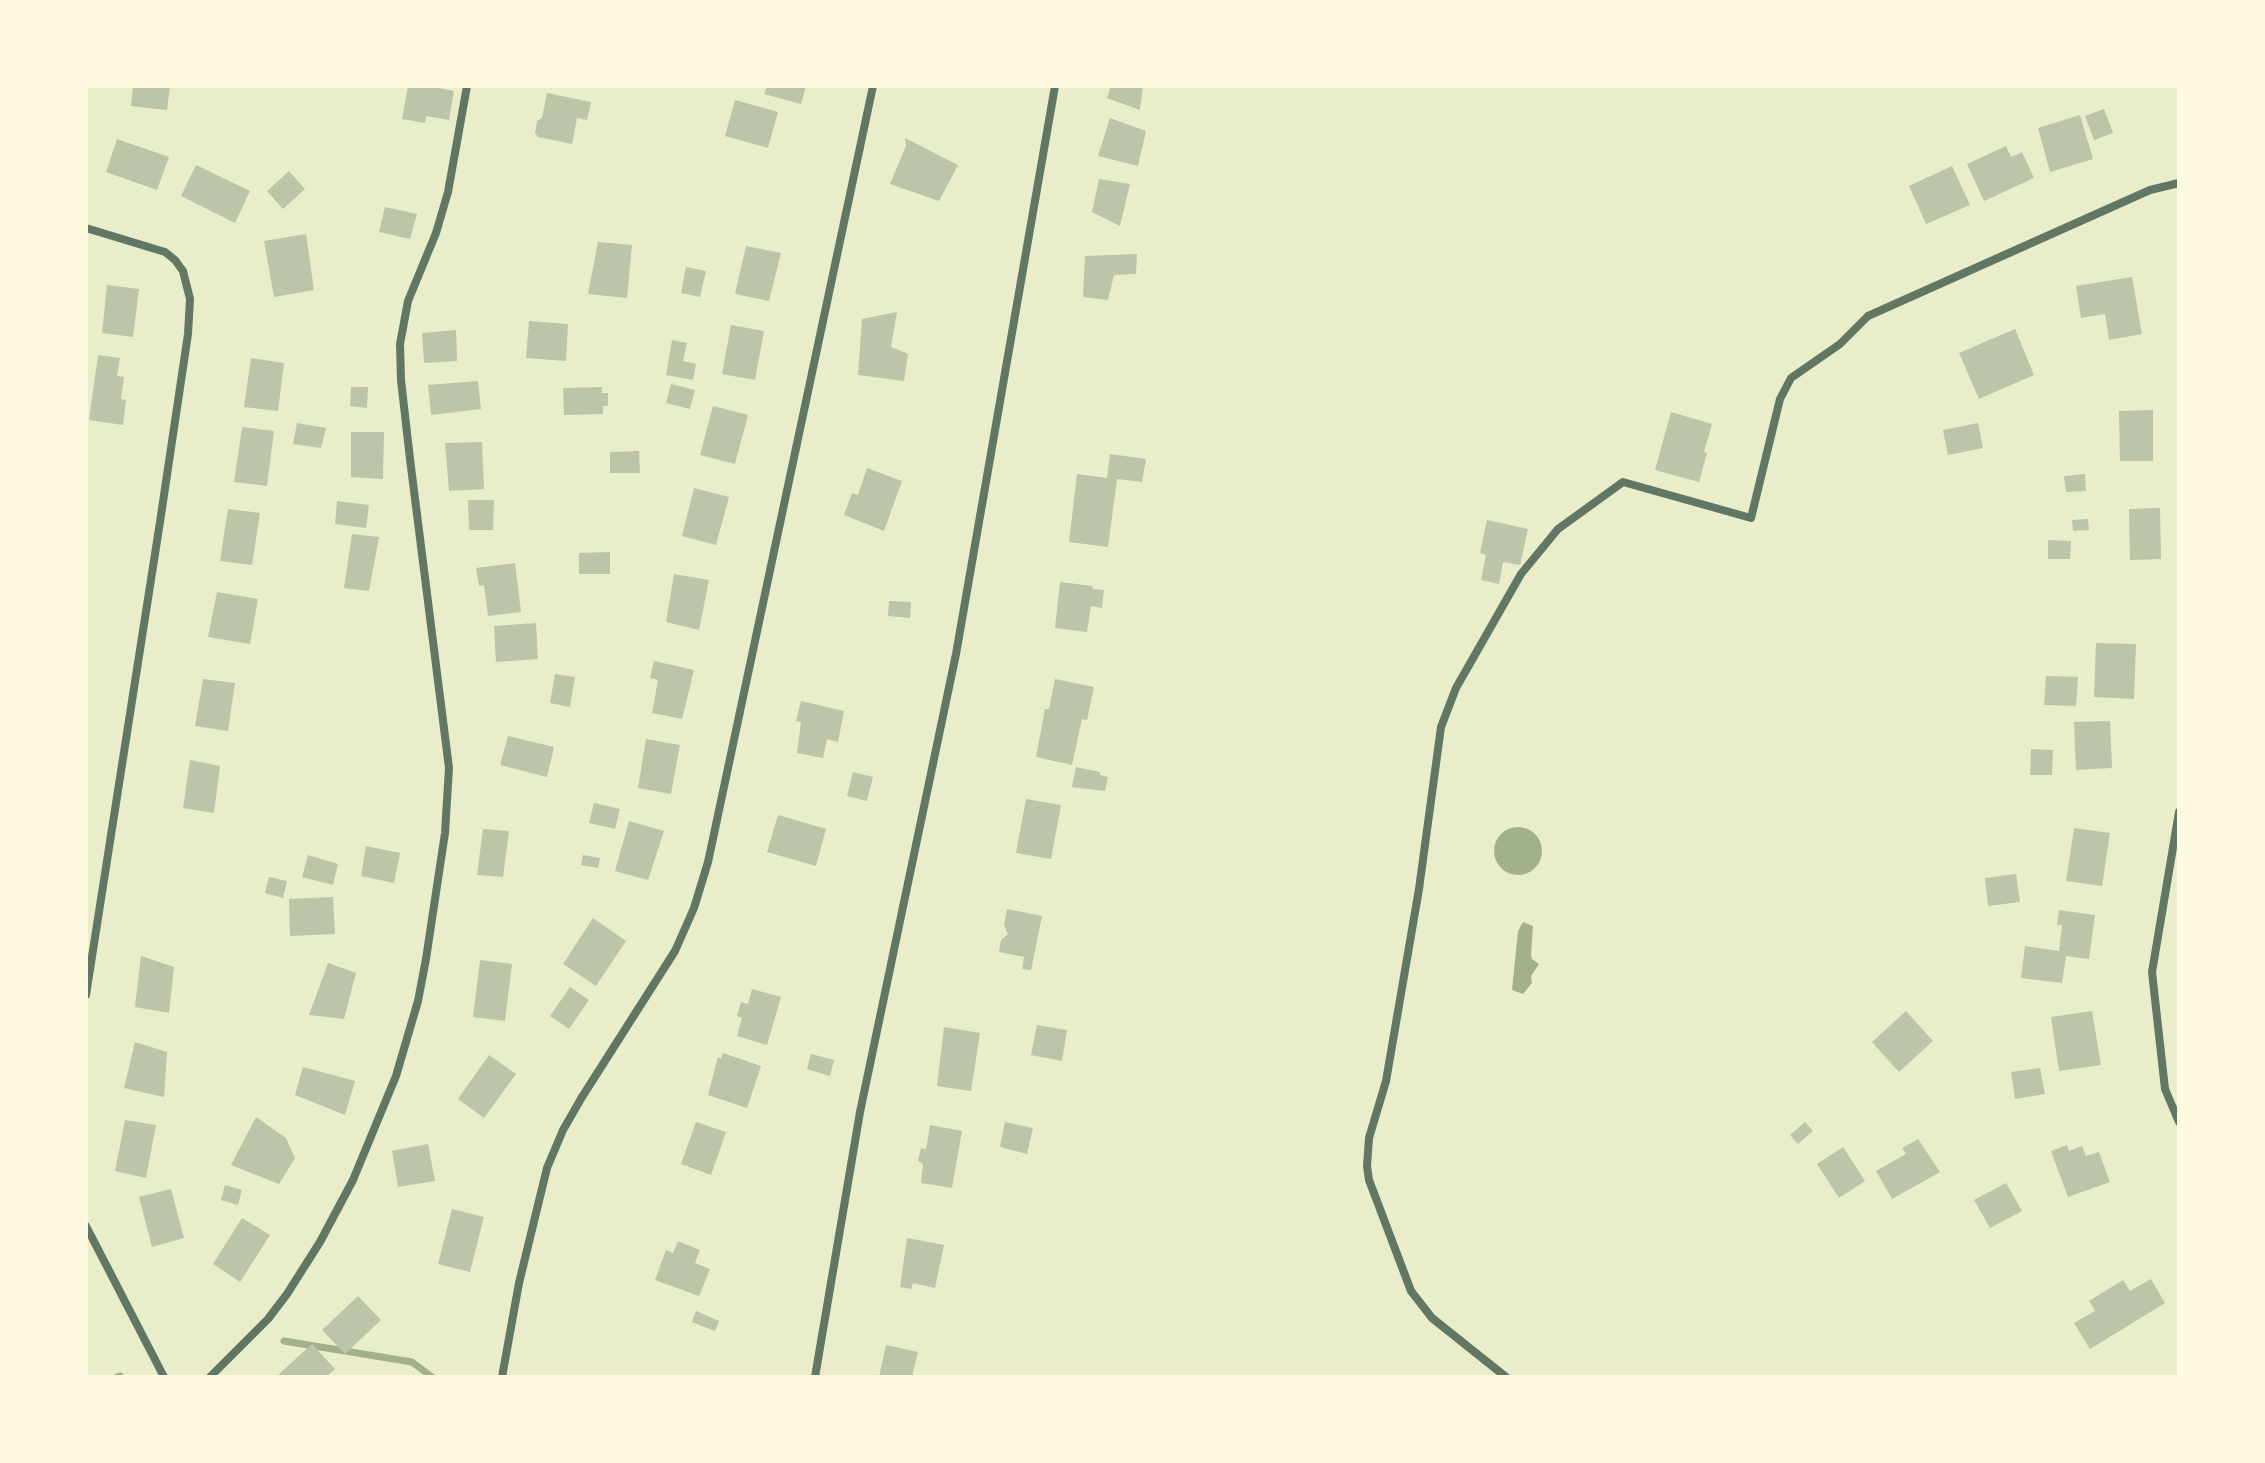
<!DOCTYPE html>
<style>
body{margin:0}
#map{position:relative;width:2265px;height:1463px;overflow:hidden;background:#e9edc9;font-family:"Source Serif 4",serif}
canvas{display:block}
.frame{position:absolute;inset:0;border:88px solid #fefae0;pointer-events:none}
</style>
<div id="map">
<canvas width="2265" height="1463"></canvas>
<div class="frame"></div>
</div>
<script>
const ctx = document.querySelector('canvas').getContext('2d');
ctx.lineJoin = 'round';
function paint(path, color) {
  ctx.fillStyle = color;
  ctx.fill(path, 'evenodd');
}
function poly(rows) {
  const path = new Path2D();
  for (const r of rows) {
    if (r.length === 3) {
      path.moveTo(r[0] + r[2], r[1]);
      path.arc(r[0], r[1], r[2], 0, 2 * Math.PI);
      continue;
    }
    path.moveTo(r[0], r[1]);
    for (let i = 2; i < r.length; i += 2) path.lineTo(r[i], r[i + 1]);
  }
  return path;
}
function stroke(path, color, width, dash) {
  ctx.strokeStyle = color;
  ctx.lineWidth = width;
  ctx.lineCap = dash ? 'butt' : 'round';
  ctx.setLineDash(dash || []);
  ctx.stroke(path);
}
paint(poly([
 [1518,851,24],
 [1523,922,1533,926,1531,955,1532,959,1539,964,1531,976,1532,983,1523,994,1512,990,1518,931]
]), '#a3b18a');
stroke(poly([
 [284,1341,412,1362,432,1377],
 [117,1377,120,1376]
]), '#a3b18a', 7);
paint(poly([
 [133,86,170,86,167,110,131,106],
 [408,86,429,86,454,91,449,120,426,116,425,123,402,119],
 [767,86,806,86,801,104,764,94],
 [1111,86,1143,86,1140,110,1107,98],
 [547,93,591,102,587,120,577,118,572,144,538,137,535,133,537,121,542,118],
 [735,100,778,112,768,148,725,136],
 [2104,109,2113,133,2094,140,2085,116],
 [2080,115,2093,159,2050,172,2038,128],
 [1110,118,1146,131,1138,166,1098,156],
 [905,138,958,165,939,201,890,184,906,146],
 [117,139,169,157,157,190,106,172],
 [2006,146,2011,157,2022,152,2034,178,1984,201,1967,164],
 [196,165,250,191,235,223,181,196],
 [1952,166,1970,205,1926,224,1909,186],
 [289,171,305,189,283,209,267,191],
 [1099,179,1130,184,1120,226,1092,212],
 [385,207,417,214,410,239,379,232],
 [306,234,314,290,274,297,264,241],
 [598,242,632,245,627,298,588,294],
 [746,246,781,253,769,301,735,294],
 [1137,254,1136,274,1114,275,1108,300,1083,297,1085,256],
 [686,267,706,271,700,297,681,293],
 [2132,277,2142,334,2109,340,2105,314,2081,318,2076,286],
 [107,285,139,289,133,337,102,333],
 [897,312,891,347,908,354,904,381,858,375,862,319],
 [529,321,568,324,566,361,526,358],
 [731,325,764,331,755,380,722,374],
 [2015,329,2034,375,1979,399,1959,353],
 [456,330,457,361,424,363,422,333],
 [672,340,687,343,683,361,696,364,693,380,666,375],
 [98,355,120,358,117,376,124,377,121,399,126,400,123,425,89,420],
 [251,358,284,363,278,411,244,407],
 [478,381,481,409,431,415,428,385],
 [671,384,695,390,690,409,666,403],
 [351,387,368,387,367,408,350,406],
 [602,387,602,393,608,393,608,406,603,406,603,414,564,415,563,388],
 [713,406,748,415,735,464,700,455],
 [2153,410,2153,461,2120,461,2119,411],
 [1671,412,1712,424,1704,452,1707,453,1699,482,1655,470],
 [297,423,326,428,321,448,293,444],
 [1978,423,1983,448,1948,455,1943,430],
 [242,427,274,431,267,486,234,482],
 [351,432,384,432,383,479,351,477],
 [482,442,484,489,449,491,445,443],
 [639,451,640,473,610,473,610,452],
 [1110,454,1146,459,1142,482,1117,479,1108,547,1069,542,1077,474,1107,478],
 [867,468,902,481,884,531,844,515,852,493,858,495],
 [2085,474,2086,491,2066,492,2064,476],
 [694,488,729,497,716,545,682,536],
 [468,500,494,500,493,530,469,530],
 [337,501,369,505,366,528,335,524],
 [2160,508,2161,559,2130,560,2129,509],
 [228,509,260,513,252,565,220,561],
 [2088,519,2089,530,2073,531,2072,520],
 [1487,520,1528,529,1520,565,1503,562,1499,584,1481,580,1486,555,1480,553],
 [352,534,379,537,369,591,344,588],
 [2048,540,2071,541,2070,559,2048,559],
 [610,552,610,574,579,574,579,553],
 [515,563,521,612,488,616,484,585,479,586,476,568],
 [674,574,709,580,699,630,666,622],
 [1060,582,1092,586,1093,589,1104,590,1102,608,1091,606,1087,632,1055,628],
 [217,592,258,599,250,644,208,637],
 [889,601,911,602,910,618,888,616],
 [536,623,538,659,496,662,494,626],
 [2096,643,2136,644,2134,699,2094,697],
 [654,661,694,670,682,719,652,713,658,680,650,678],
 [555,674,575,677,570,707,550,703],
 [2046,676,2078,677,2076,706,2044,705],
 [203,679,235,683,228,731,195,726],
 [1055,679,1094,687,1087,720,1082,719,1072,765,1036,757,1045,709,1049,709],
 [801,701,844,711,838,742,827,739,823,758,797,753,801,722,796,721],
 [2110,721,2112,768,2076,770,2074,722],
 [508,736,554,747,547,777,500,765],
 [646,739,680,745,671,794,638,788],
 [2031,749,2053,750,2052,775,2030,775],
 [190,760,220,766,214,813,183,808],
 [1076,767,1100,772,1100,775,1108,777,1105,791,1072,787],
 [853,772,873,777,867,801,847,796],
 [1026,799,1061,805,1051,859,1016,853],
 [594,803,620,809,615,829,589,823],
 [778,815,826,829,816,866,767,852],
 [629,821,664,831,648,880,615,871],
 [2074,828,2110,833,2102,886,2066,881],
 [483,829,509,831,503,877,477,875],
 [366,846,400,853,394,883,361,876],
 [308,855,338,864,333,885,302,877],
 [583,855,600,858,598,868,581,865],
 [2016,874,2020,902,1988,906,1985,878],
 [269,877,287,881,283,898,265,893],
 [333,897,335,934,290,936,289,899],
 [1007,909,1042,916,1031,970,1022,969,1024,957,999,952,1001,940,1008,934,1004,925],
 [2059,910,2095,915,2089,959,2066,956,2062,983,2021,978,2025,946,2059,951,2062,925,2057,925],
 [593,918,626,941,596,986,563,964],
 [141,956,174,967,169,1013,135,1007],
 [480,960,512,964,505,1021,473,1017],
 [328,963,356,973,344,1019,309,1015],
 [570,987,589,1000,569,1029,550,1016],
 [752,989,781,997,767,1045,737,1036,742,1018,737,1016,741,1002,748,1004],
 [1906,1011,1933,1041,1899,1072,1872,1042],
 [2092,1011,2101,1065,2059,1071,2051,1017],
 [1037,1025,1067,1030,1062,1061,1031,1055],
 [944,1027,980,1033,971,1091,937,1086],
 [135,1042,167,1052,164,1097,124,1088],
 [723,1053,761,1066,747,1108,708,1095,718,1057,721,1059],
 [811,1054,834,1060,830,1076,807,1069],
 [489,1055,516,1074,484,1118,458,1099],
 [303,1067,355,1081,345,1115,295,1095],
 [2040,1068,2045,1094,2015,1099,2011,1072],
 [256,1117,286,1138,295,1158,279,1184,231,1165],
 [125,1120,156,1125,146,1178,115,1171],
 [696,1122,726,1132,711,1175,681,1164],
 [1005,1122,1033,1128,1027,1154,1000,1147],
 [1805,1122,1813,1131,1798,1144,1790,1135],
 [930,1125,962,1131,952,1188,921,1183,923,1164,918,1161,921,1148,926,1149],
 [1918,1139,1940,1172,1892,1199,1876,1171,1906,1154,1902,1148],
 [428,1144,435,1181,398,1187,392,1151],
 [2067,1145,2069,1151,2082,1146,2086,1156,2099,1152,2110,1182,2068,1197,2051,1151],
 [1843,1147,1865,1181,1839,1198,1817,1164],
 [2006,1183,2022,1211,1990,1228,1974,1200],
 [225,1185,242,1190,238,1205,221,1200],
 [171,1189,184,1238,152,1247,139,1197],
 [452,1209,484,1217,470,1272,438,1264],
 [242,1218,270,1235,240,1282,213,1264],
 [907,1238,944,1245,935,1288,913,1283,911,1289,900,1287],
 [678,1241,700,1250,695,1263,710,1269,699,1296,655,1280,666,1250,673,1253],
 [2151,1279,2165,1303,2090,1349,2074,1323,2095,1311,2089,1301,2123,1280,2130,1291],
 [358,1296,381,1320,345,1354,322,1330],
 [696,1311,719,1321,715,1331,692,1322],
 [312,1344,335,1369,326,1377,281,1377,279,1374],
 [886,1345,918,1352,912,1377,879,1377]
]), '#bcc5a7');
stroke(poly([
 [86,228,165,252,175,260,183,271,190,299,188,334,160,522,86,995],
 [2179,812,2152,972,2165,1089,2179,1122],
 [86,1226,164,1377],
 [210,1377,268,1319,287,1294,320,1242,353,1180,396,1076,418,1001,426,959,445,833,449,768,410,459,401,380,400,344,408,301,436,233,448,192,467,86],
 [502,1377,519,1283,547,1168,563,1130,582,1097,675,951,694,908,708,862,873,86],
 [815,1377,860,1112,956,654,1055,86],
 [1506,1377,1432,1318,1411,1291,1369,1180,1367,1166,1369,1138,1386,1081,1419,889,1441,727,1456,688,1521,574,1558,529,1623,482,1751,518,1780,399,1791,378,1840,344,1868,316,2150,190,2179,183]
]), '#617663', 8);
</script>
